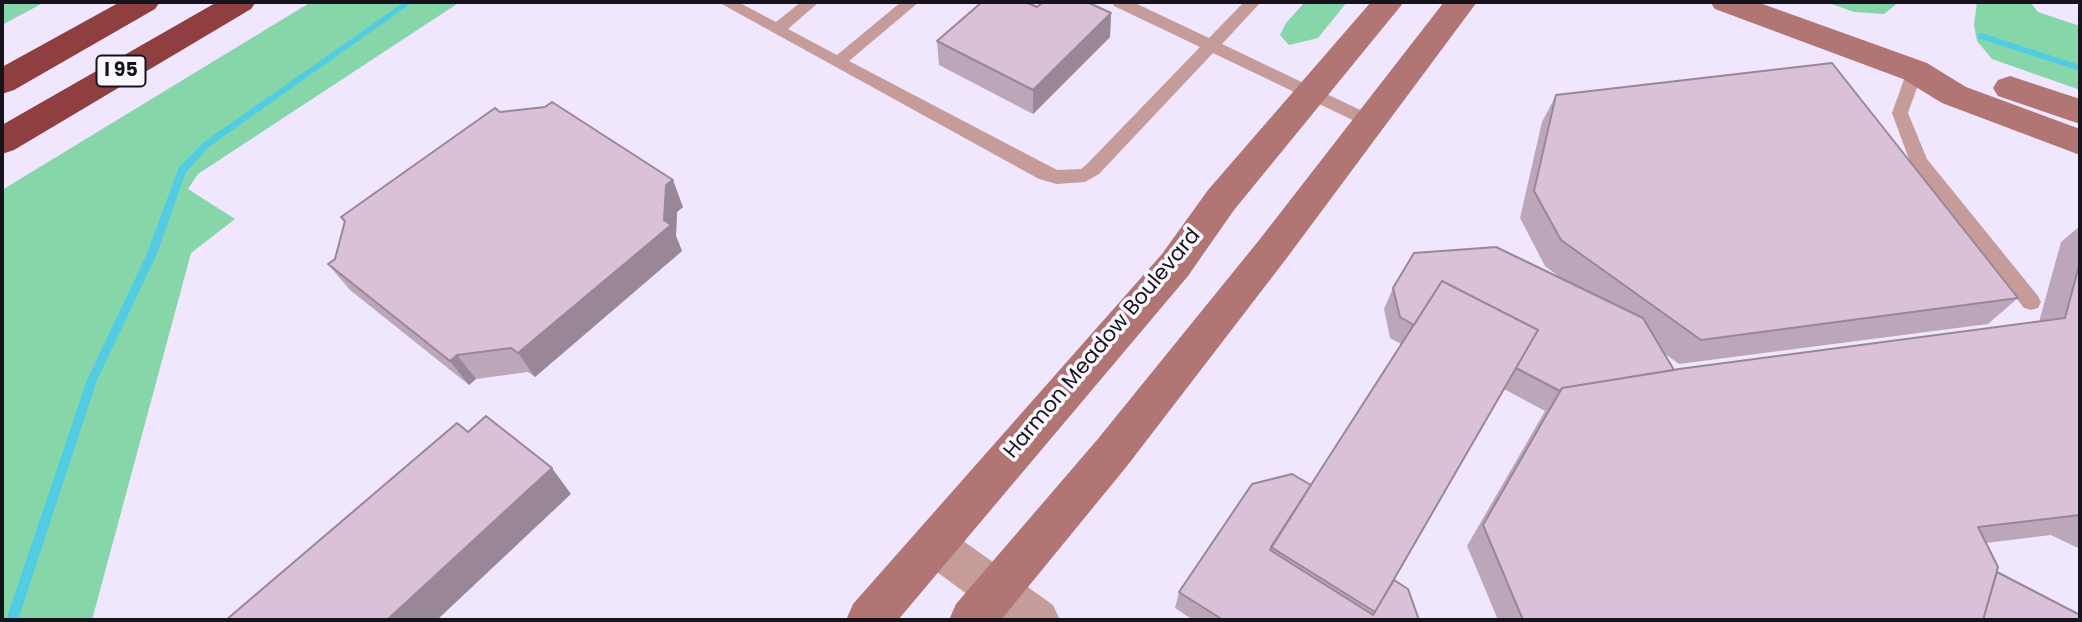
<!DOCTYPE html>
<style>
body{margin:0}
#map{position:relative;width:2082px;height:622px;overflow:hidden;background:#f0e7ff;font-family:Poppins,sans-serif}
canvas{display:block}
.frame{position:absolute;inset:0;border:4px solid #17131d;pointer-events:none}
</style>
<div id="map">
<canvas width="2082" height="622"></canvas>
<div class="frame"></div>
</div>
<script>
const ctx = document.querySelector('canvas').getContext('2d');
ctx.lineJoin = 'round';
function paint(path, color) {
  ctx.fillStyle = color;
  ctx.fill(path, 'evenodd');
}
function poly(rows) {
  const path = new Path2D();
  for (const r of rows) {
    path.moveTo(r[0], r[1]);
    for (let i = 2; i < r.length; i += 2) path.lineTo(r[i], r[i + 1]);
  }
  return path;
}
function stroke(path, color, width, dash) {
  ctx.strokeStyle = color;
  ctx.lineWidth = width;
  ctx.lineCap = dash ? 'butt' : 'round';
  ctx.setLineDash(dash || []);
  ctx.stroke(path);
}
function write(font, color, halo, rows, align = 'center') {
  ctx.font = font + ' Poppins,sans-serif';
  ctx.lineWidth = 7;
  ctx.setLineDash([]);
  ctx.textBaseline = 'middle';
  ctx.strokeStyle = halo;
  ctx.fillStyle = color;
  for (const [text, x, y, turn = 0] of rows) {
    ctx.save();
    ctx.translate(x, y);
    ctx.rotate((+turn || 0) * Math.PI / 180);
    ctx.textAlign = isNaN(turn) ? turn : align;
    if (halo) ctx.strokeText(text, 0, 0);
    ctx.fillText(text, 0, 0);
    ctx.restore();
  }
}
paint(poly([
 [2,2,45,2,2,25],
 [311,2,460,2,198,174,188,189,235,219,191,253,92,620,2,620,2,190],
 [1305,2,1347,2,1318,38,1289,45,1280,35,1286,23],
 [1826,2,1899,2,1884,14,1854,12],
 [1977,2,2030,2,2038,12,2080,26,2080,90,1992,59,1977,41,1974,25]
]), '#87d6a9');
paint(poly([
 [404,2,413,2,210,146,186,172,156,256,97,380,18,620,6,620,87,380,146,256,179,167,204,142,404,2],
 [1981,33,2080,65,2080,71,1978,38,1978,34,1981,33]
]), '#52cce2');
paint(poly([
 [718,2,738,2,776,22,801,2,819,2,788,29,837,55,901,2,919,2,849,61,1057,170,1081,169,1087,164,1200,47,1114,6,1112,2,1133,2,1209,38,1244,2,1261,2,1222,44,1377,118,1380,122,1377,126,1365,126,1213,53,1099,174,1085,182,1057,184,1039,179,718,2],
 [1915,65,1923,71,1908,113,1927,159,2038,296,2041,302,2038,308,2031,310,2024,308,1910,162,1892,113,1907,71,1915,65]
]), '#c69c9b');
paint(poly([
 [933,524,948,530,1053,605,1060,620,1002,620,918,558,912,544,918,530,933,524]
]), '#c69c9b');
paint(poly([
 [1371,2,1404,2,1234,210,1188,276,898,620,846,620,853,604,1162,254,1208,190,1371,2],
 [1444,2,1477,2,1286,259,1127,466,1001,620,949,620,956,604,1097,440,1260,239,1444,2],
 [1710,2,1757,2,1927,63,1966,87,2080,129,2080,155,1942,103,1903,79,1715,9,1710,2],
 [2010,76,2080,99,2080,124,1998,96,1993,88,1998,80,2010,76]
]), '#b17574');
paint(poly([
 [120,2,160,2,155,9,14,90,2,94,2,67,120,2],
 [217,2,256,2,251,9,14,150,2,154,2,125,217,2]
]), '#903f41');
paint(poly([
 [1037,7,1111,13,1110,37,1033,114,939,65,937,41],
 [1556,95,2018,298,1988,324,1679,364,1664,353,1674,370,2039,322,2061,242,2080,226,2080,549,2051,535,1986,543,1997,572,2080,620,1498,620,1467,546,1545,411,1504,389,1394,580,1419,620,1193,620,1175,608,1179,592,1311,485,1401,344,1390,338,1384,309,1393,288,1562,279,1545,266,1520,218,1542,122],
 [545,107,683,207,677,212,676,236,682,251,535,377,528,372,476,379,469,385,350,290,328,264,335,259,344,222,341,217,500,112]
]), '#bba6ba');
paint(poly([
 [1111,13,1110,37,1033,114,1033,90],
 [673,180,683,207,677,212,676,236,682,251,535,377,518,353,664,220,666,185],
 [457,355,476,379,469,385,450,361],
 [552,468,571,494,437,620,387,620]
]), '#998797');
const building = poly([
 [982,2,1025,2,1037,7,1043,2,1087,2,1111,13,1033,90,937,41,982,2],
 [1832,63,2018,298,1701,340,1561,240,1534,191,1556,95,1832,63],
 [552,102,673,180,666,185,664,220,671,225,518,353,511,348,457,355,450,361,328,264,335,259,345,221,341,217,495,108,500,112,545,107,552,102],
 [1496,247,1643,318,1674,370,1562,388,1560,391,1516,368,1538,330,1442,281,1414,325,1400,317,1393,288,1414,253,1496,247],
 [2080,262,2080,515,1978,527,1998,567,1983,620,1523,620,1483,525,1562,388,1679,369,2065,318,2080,262],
 [1442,281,1538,330,1375,612,1271,547,1442,281],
 [486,416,552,468,387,620,226,620,457,423,468,432,486,416],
 [1292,474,1311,485,1270,550,1373,615,1394,580,1408,589,1419,620,1223,620,1179,592,1252,484,1292,474],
 [1997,572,2080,615,2080,620,1983,620,1997,572]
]);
paint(building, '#dac1d8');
stroke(building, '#998797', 2);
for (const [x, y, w] of [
 [121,71,49]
]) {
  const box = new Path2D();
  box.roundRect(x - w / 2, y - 15.5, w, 31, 5);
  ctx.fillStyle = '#faf8fe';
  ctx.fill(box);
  stroke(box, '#17131d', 2);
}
write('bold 19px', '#17131d', null, [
 ["I 95",121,71]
]);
write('21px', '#17131d', '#faf8fe', [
 ["Harmon Meadow Boulevard",1103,344,-50]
]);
</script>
